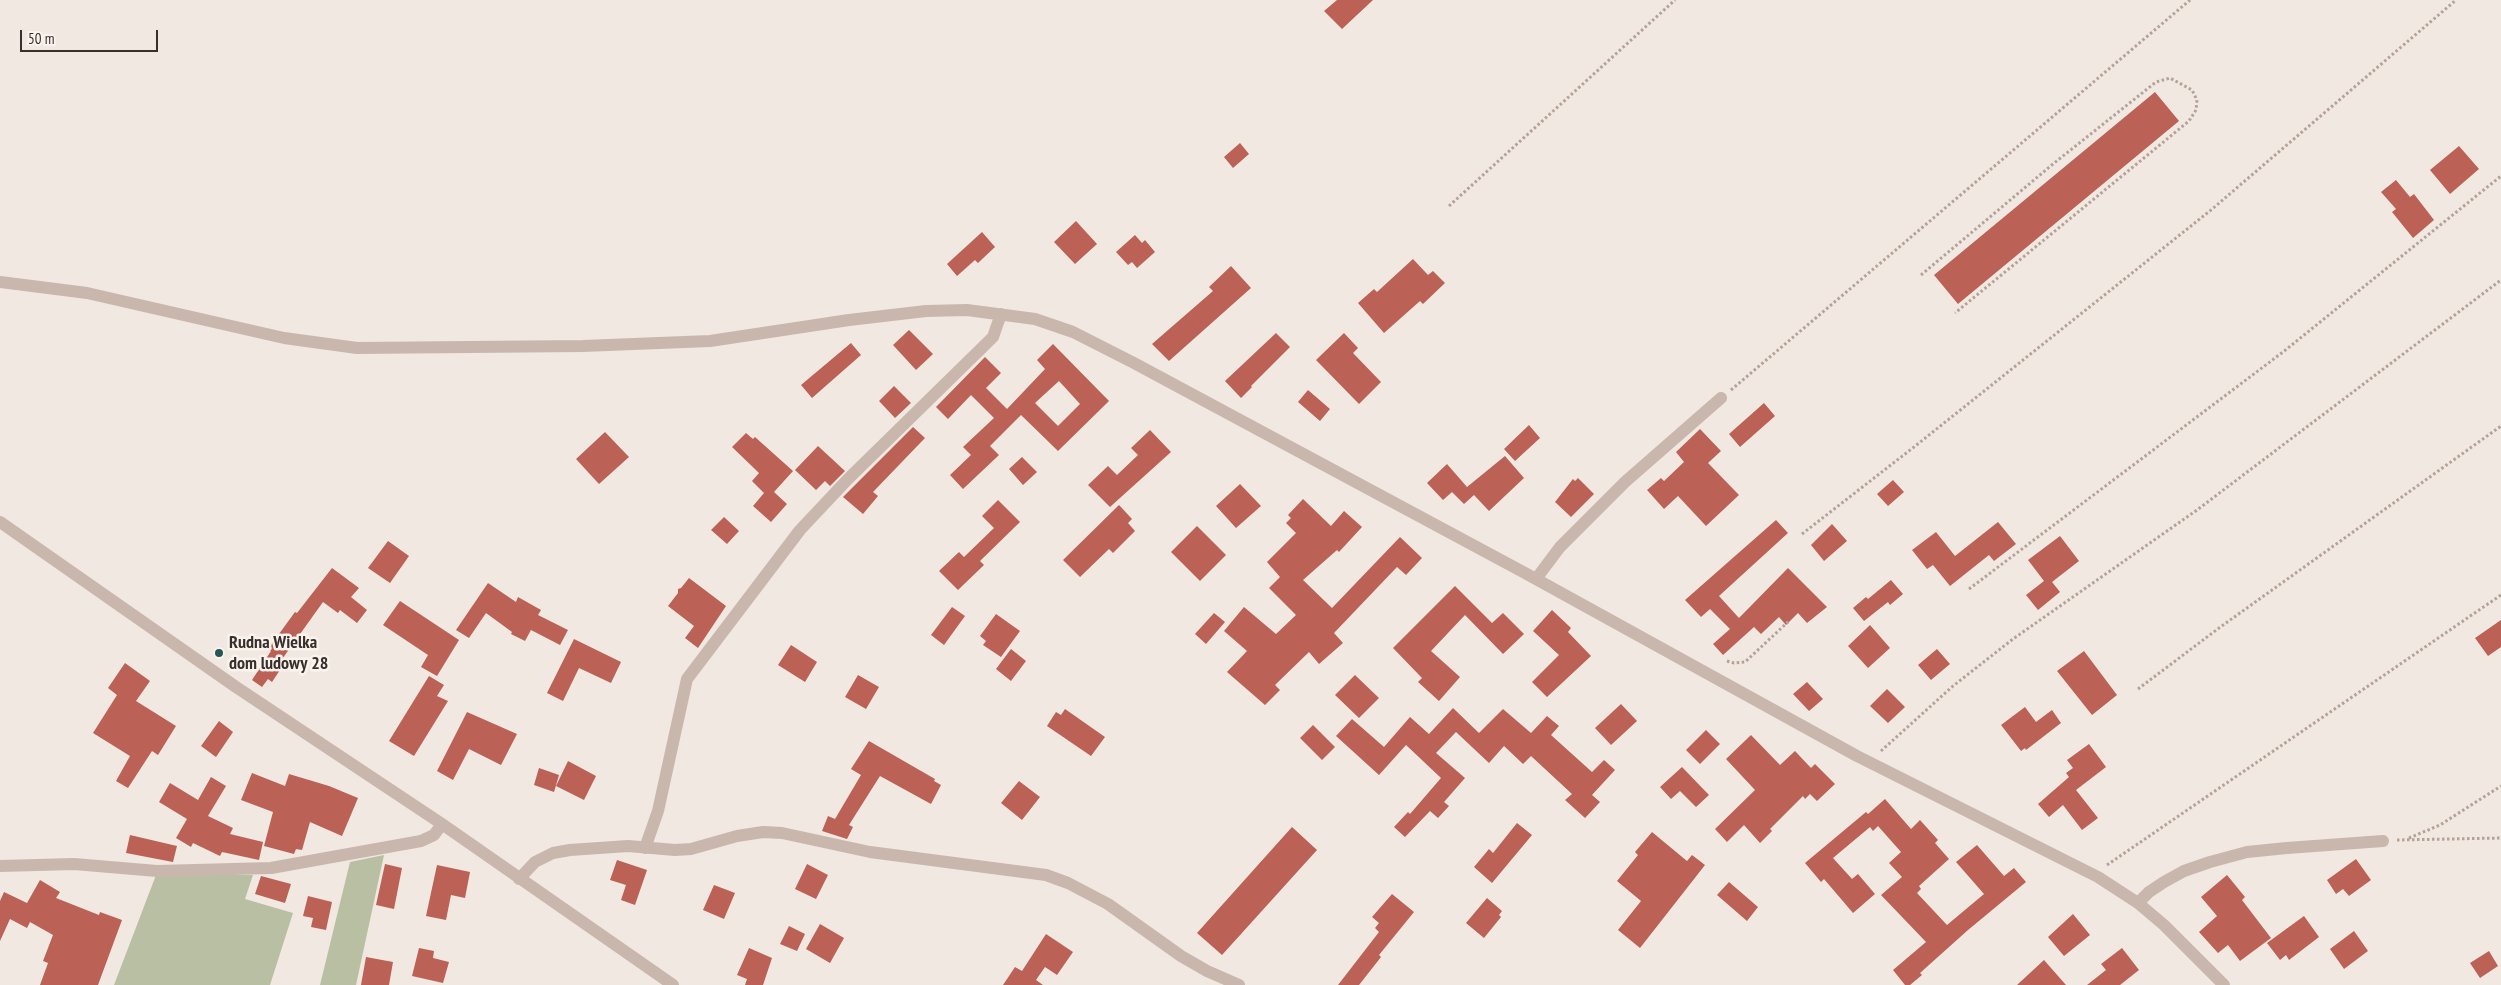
<!DOCTYPE html>
<style>
body{margin:0}
#map{position:relative;width:2501px;height:985px;overflow:hidden;background:#f1e8e1;font-family:"PT Sans Narrow",sans-serif}
canvas{display:block}
.scale{position:absolute;left:20px;top:30px;width:138px;height:22px;box-sizing:border-box;border:2px solid #382e2b;border-top:0;padding-left:6px;font-size:15px;line-height:18px;white-space:nowrap;color:#382e2b;-webkit-text-stroke:4px #f9f2ed;paint-order:stroke}
</style>
<div id="map">
<canvas width="2501" height="985"></canvas>
<div class="scale">50 m</div>
</div>
<script>
const ctx = document.querySelector('canvas').getContext('2d');
ctx.lineJoin = 'round';
function paint(path, color) {
  ctx.fillStyle = color;
  ctx.fill(path, 'evenodd');
}
function poly(rows) {
  const path = new Path2D();
  for (const r of rows) {
    path.moveTo(r[0], r[1]);
    for (let i = 2; i < r.length; i += 2) path.lineTo(r[i], r[i + 1]);
  }
  return path;
}
function stroke(path, color, width, dash) {
  ctx.strokeStyle = color;
  ctx.lineWidth = width;
  ctx.lineCap = dash ? 'butt' : 'round';
  ctx.setLineDash(dash || []);
  ctx.stroke(path);
}
function write(font, color, halo, rows, align = 'center') {
  ctx.font = font + ' "PT Sans Narrow",sans-serif';
  ctx.lineWidth = 5;
  ctx.setLineDash([]);
  ctx.textBaseline = 'middle';
  ctx.strokeStyle = halo;
  ctx.fillStyle = color;
  for (const [text, x, y, turn = 0] of rows) {
    ctx.save();
    ctx.translate(x, y);
    ctx.rotate((+turn || 0) * Math.PI / 180);
    ctx.textAlign = isNaN(turn) ? turn : align;
    if (halo) ctx.strokeText(text, 0, 0);
    ctx.fillText(text, 0, 0);
    ctx.restore();
  }
}
paint(poly([
 [384,855,356,985,320,985,350,862],
 [156,875,253,875,245,899,293,913,270,985,114,985]
]), '#b9bfa2');
paint(poly([
 [1337,0,1373,0,1342,29,1324,11],
 [2155,92,2179,121,1958,304,1934,275],
 [1240,143,1249,154,1233,168,1224,157],
 [2459,146,2479,169,2450,194,2430,170],
 [2396,180,2410,197,2414,194,2434,220,2413,238,2392,212,2396,209,2381,192],
 [1076,221,1097,244,1075,264,1054,242],
 [982,232,995,247,978,263,975,260,957,276,947,264],
 [1135,235,1142,243,1145,240,1155,252,1137,268,1132,262,1128,265,1116,252],
 [1413,259,1428,275,1433,271,1445,283,1423,304,1420,301,1384,333,1358,303,1374,289,1377,292],
 [1231,266,1251,288,1169,361,1152,344,1213,291,1209,287],
 [909,330,933,354,916,370,893,345],
 [1276,333,1290,347,1251,386,1252,387,1241,398,1225,381],
 [1344,333,1358,348,1353,353,1381,382,1359,404,1316,360],
 [851,343,861,355,812,398,801,385],
 [1053,344,1109,401,1058,451,1021,415,990,446,999,455,963,489,950,475,971,455,963,447,994,418,971,395,948,419,936,407,985,357,1001,373,986,388,1007,409,1045,369,1037,360],
 [1059,381,1080,404,1058,426,1035,403],
 [894,386,911,403,895,418,879,401],
 [1308,390,1330,409,1320,421,1298,402],
 [1764,403,1775,416,1740,447,1729,434],
 [1529,425,1540,438,1515,461,1504,449],
 [913,427,925,438,873,492,878,496,863,514,843,497],
 [1700,429,1721,451,1708,463,1739,495,1706,526,1678,496,1664,509,1647,490,1661,478,1664,481,1684,462,1676,452],
 [1150,430,1171,452,1110,507,1088,485,1108,466,1117,475,1138,455,1131,448],
 [605,432,629,457,599,484,576,459],
 [746,433,753,439,755,437,793,471,774,492,787,504,771,522,753,506,764,493,752,481,759,473,732,447],
 [818,446,845,471,830,486,825,481,816,490,795,470],
 [1505,456,1524,478,1489,511,1474,495,1464,504,1452,492,1443,500,1427,483,1447,464,1467,487],
 [1022,457,1037,472,1023,485,1009,469],
 [1578,478,1594,494,1571,517,1555,502,1573,479,1575,481],
 [1893,480,1904,492,1888,506,1877,494],
 [1240,484,1261,506,1236,528,1216,506],
 [1303,499,1331,526,1344,511,1362,527,1339,552,1337,550,1303,580,1332,608,1400,537,1422,558,1406,575,1397,567,1334,633,1343,643,1319,664,1309,652,1275,685,1280,690,1265,705,1227,672,1247,651,1224,631,1244,607,1276,634,1296,615,1269,588,1280,577,1267,562,1296,533,1286,523,1291,518,1288,515],
 [998,500,1020,522,980,561,984,565,958,590,939,571,959,552,964,557,994,528,982,516],
 [1119,505,1132,519,1128,523,1135,531,1113,553,1109,549,1080,577,1063,560],
 [724,517,739,531,727,544,711,530],
 [1776,520,1788,533,1719,596,1739,618,1788,568,1827,607,1807,623,1798,613,1786,625,1779,617,1761,634,1754,627,1723,655,1713,644,1730,629,1710,609,1701,617,1685,600],
 [1998,522,2016,544,1994,561,1989,555,1950,586,1933,565,1927,569,1912,550,1936,532,1955,556],
 [1832,524,1847,541,1824,561,1811,545],
 [1197,526,1226,555,1200,581,1171,552],
 [2060,536,2079,561,2052,582,2060,592,2038,610,2026,595,2044,581,2028,560],
 [388,541,409,556,390,583,368,568],
 [332,568,359,588,351,597,367,610,357,623,340,610,338,613,323,602,280,662,284,664,272,682,268,679,262,687,252,680,271,651,268,649,295,612,297,613],
 [689,578,726,606,698,648,685,638,694,626,668,606,678,593,678,589,681,588],
 [1891,580,1903,594,1890,605,1888,602,1864,621,1853,608,1866,597,1868,599],
 [488,583,516,602,518,597,541,610,538,615,568,630,560,645,531,630,525,641,511,634,512,632,486,613,469,638,456,630],
 [1455,586,1492,623,1503,613,1524,634,1503,654,1465,615,1431,651,1460,677,1439,701,1418,682,1422,678,1393,648],
 [400,601,459,640,437,676,421,667,428,655,383,625],
 [952,607,965,616,944,645,931,635],
 [1552,610,1571,628,1568,632,1591,656,1547,697,1532,682,1559,655,1533,631],
 [1214,613,1225,622,1206,644,1195,634],
 [996,614,1020,631,1001,657,983,645,986,641,980,636],
 [2501,620,2501,647,2488,656,2475,638],
 [1870,625,1890,648,1868,668,1848,646],
 [574,639,621,662,611,683,579,668,563,701,547,693],
 [791,645,817,662,805,682,778,665],
 [1011,649,1026,661,1011,681,996,669],
 [1937,649,1950,664,1931,680,1918,665],
 [2084,651,2117,695,2092,715,2057,671],
 [125,663,150,681,136,701,176,726,158,755,152,751,128,788,116,781,130,756,93,733,117,695,108,688],
 [858,675,879,687,866,709,845,697],
 [1355,675,1379,698,1359,718,1335,695],
 [429,676,444,685,437,696,448,701,414,756,389,741],
 [1807,682,1823,699,1809,711,1793,694],
 [1887,689,1905,707,1888,723,1870,706],
 [1621,704,1637,721,1611,745,1595,728],
 [2025,707,2036,722,2052,710,2061,723,2026,750,2025,748,2021,751,2001,725],
 [1453,708,1479,733,1503,709,1531,733,1547,716,1559,726,1551,735,1592,772,1604,760,1615,770,1592,795,1600,802,1585,818,1565,800,1572,794,1531,756,1523,764,1504,746,1489,763,1456,732,1436,753,1465,778,1444,802,1449,806,1438,818,1430,811,1405,837,1394,827,1408,812,1410,814,1441,778,1406,745,1379,775,1336,736,1352,719,1384,747,1410,717,1429,734],
 [1065,709,1105,737,1091,756,1047,726,1056,712,1061,715],
 [467,712,517,734,501,765,469,749,453,780,437,771],
 [219,721,233,732,216,757,201,746],
 [1313,725,1335,747,1322,760,1300,738],
 [1706,730,1720,744,1700,764,1686,750],
 [1751,735,1780,765,1795,751,1811,768,1815,764,1835,784,1817,801,1810,794,1805,799,1803,796,1770,829,1772,831,1760,843,1744,825,1727,842,1715,829,1755,790,1726,759],
 [869,741,935,779,934,781,941,785,931,804,880,776,849,825,853,827,847,839,822,831,828,816,835,819,861,775,851,769],
 [2089,744,2106,767,2076,790,2098,818,2082,830,2063,805,2049,817,2038,804,2069,777,2066,773,2073,768,2067,760],
 [568,761,596,776,584,800,556,786],
 [1682,767,1709,795,1696,807,1680,791,1671,799,1660,787],
 [539,768,559,775,554,792,534,785],
 [252,773,285,786,289,774,329,786,358,798,342,836,310,822,302,850,296,849,294,854,264,846,273,812,241,800],
 [211,777,226,786,208,816,233,828,230,834,263,842,259,860,222,852,220,856,193,843,191,847,176,838,187,819,159,802,170,783,198,800],
 [1019,781,1040,797,1022,820,1001,803],
 [1885,799,1911,829,1920,820,1938,840,1935,843,1949,859,1919,886,1921,889,1917,893,1947,925,1984,894,1956,862,1977,845,2004,876,2014,868,2026,882,1968,930,1920,973,1922,975,1910,985,1905,985,1893,970,1926,942,1881,895,1902,877,1889,863,1901,852,1878,826,1873,831,1870,827,1833,858,1852,879,1858,874,1875,894,1853,913,1824,879,1821,882,1805,863,1866,812,1868,814],
 [1517,823,1532,835,1492,883,1474,867,1489,849,1493,853],
 [1292,827,1317,850,1222,955,1197,933],
 [1652,832,1687,861,1692,855,1705,865,1640,948,1618,930,1641,901,1617,881,1638,855,1635,852],
 [130,835,177,846,173,862,126,853],
 [2356,859,2371,880,2349,896,2343,889,2336,894,2327,880],
 [617,860,647,870,635,905,621,900,626,885,610,880],
 [385,864,402,868,394,909,376,905],
 [807,864,828,875,816,899,795,889],
 [437,865,470,872,465,898,451,895,446,920,426,916],
 [2227,875,2245,897,2242,900,2271,938,2240,961,2228,945,2218,953,2199,932,2217,916,2201,897],
 [261,876,291,884,285,903,255,894],
 [40,880,60,892,56,898,99,915,100,912,122,920,98,985,40,985,48,963,43,961,53,935,30,922,27,928,10,919,0,941,0,901,4,892,27,903],
 [1729,882,1758,907,1747,921,1717,895],
 [714,885,735,893,724,919,703,910],
 [1392,894,1414,912,1379,955,1381,957,1359,985,1338,985,1379,932,1375,928,1379,923,1372,917],
 [308,896,332,902,326,930,311,927,313,918,303,916],
 [1487,898,1502,911,1499,915,1501,917,1484,938,1466,923],
 [2073,914,2090,935,2064,956,2048,937],
 [2304,916,2319,937,2289,960,2286,955,2280,960,2267,943],
 [820,924,844,938,830,963,806,949],
 [789,926,805,934,797,951,780,944],
 [2354,931,2368,951,2344,969,2330,949],
 [1046,934,1073,952,1057,975,1045,967,1036,980,1043,985,1003,985,1015,967,1022,971],
 [419,948,434,951,433,958,449,962,443,983,412,976],
 [749,948,772,958,763,985,745,985,747,979,737,975],
 [2122,948,2139,970,2120,985,2087,985,2106,970,2101,964],
 [2489,951,2498,966,2480,978,2470,963],
 [366,957,393,962,389,985,361,985],
 [2044,960,2066,985,2017,985]
]), '#bb6155');
stroke(poly([
 [1449,206,1675,0],
 [1921,275,2053,164,2156,82,2170,78,2192,90,2197,100,2196,110,2189,121,1955,313],
 [1731,390,2190,0],
 [1802,534,1914,447,2211,210,2456,0],
 [1969,589,2283,352,2501,176],
 [1727,661,1734,663,1745,662,1789,621],
 [2138,689,2219,628,2501,426],
 [1881,751,1953,686,2013,639,2197,510,2501,280],
 [2409,838,2440,825,2501,786],
 [2397,840,2501,838],
 [2107,865,2501,595]
]), '#b4a198', 3, [2.5, 2.5]);
stroke(poly([
 [0,282,87,293,284,338,357,348,583,346,710,341,849,320,926,311,967,310,1035,319,1073,332,1134,363,1525,573,1857,756,2098,877,2138,903,2164,925,2224,985],
 [0,522,236,687,442,824,673,985],
 [1536,579,1560,547,1625,482,1721,398],
 [645,848,658,811,687,679,800,530,848,479,993,337,1001,314],
 [0,866,74,864,157,871,271,868,421,841,434,835,442,824],
 [519,879,535,862,553,853,570,850,628,846,675,850,691,849,737,836,763,832,782,833,870,852,1046,875,1068,883,1108,904,1181,956,1207,971,1239,985],
 [2138,903,2149,892,2164,882,2184,871,2210,862,2247,852,2287,848,2383,841]
]), '#c9b7ae', 12);
for (const [x, y, r, color] of [
 [219,653,5,"#245653"]
]) {
  const dot = new Path2D();
  dot.arc(x, y, r, 0, 2 * Math.PI);
  ctx.fillStyle = color;
  ctx.fill(dot);
  stroke(dot, '#f9f2ed', 2);
}
write('bold 18px', '#382e2b', '#f9f2ed', [
 ["Rudna Wielka",229,643],
 ["dom ludowy 28",229,664]
], 'left');
</script>
